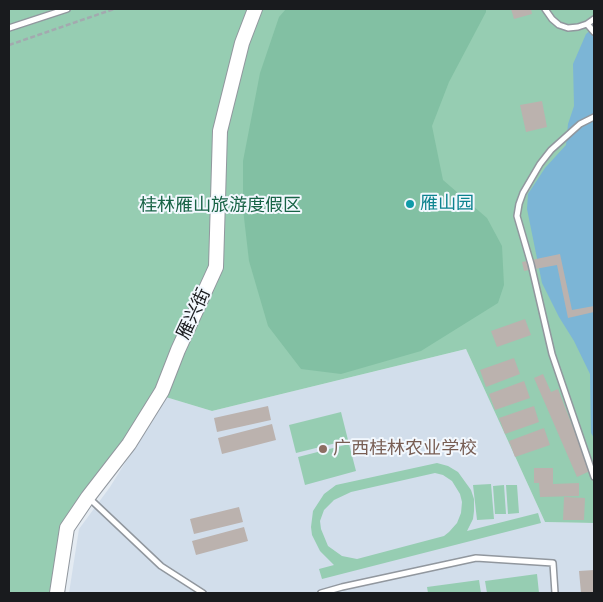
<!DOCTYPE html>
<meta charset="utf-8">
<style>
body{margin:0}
#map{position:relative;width:603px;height:602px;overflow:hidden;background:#e4ebf2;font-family:Manrope,sans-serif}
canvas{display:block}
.frame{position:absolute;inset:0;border:10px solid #191b1e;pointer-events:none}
</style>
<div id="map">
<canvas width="603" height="602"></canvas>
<div class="frame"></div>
</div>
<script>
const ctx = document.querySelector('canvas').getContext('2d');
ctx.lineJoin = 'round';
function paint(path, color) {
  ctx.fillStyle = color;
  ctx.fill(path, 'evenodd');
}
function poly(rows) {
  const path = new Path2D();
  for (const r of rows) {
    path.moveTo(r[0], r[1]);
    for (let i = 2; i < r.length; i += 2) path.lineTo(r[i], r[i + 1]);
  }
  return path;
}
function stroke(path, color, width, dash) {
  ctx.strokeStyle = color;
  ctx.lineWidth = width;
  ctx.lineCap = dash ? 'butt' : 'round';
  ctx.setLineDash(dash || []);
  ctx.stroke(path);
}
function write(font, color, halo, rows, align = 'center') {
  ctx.font = font + ' Manrope,"Noto Sans SC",sans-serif';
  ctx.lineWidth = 4;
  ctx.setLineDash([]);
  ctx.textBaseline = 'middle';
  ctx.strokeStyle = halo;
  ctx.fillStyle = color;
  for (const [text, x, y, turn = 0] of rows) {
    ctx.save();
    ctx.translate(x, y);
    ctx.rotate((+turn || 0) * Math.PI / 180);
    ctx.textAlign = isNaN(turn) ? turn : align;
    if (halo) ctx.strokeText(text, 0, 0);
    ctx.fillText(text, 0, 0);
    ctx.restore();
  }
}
paint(poly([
 [466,349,545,522,594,523,594,593,69,593,79,529,110,487,166,397,212,411]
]), '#d2deeb');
paint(poly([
 [9,9,594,9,594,523,545,522,466,349,212,411,159,395,67,528,57,593,9,593],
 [341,412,348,440,296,453,289,425],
 [349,444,356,471,305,485,298,457],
 [437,463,448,466,458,472,471,490,474,499,474,511,473,519,467,531,538,513,541,523,322,579,319,569,334,565,320,551,312,535,311,527,313,511,324,494,336,485],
 [435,473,443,475,452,481,460,494,462,502,461,513,457,523,449,532,444,536,357,559,342,556,328,546,321,529,320,521,324,510,334,500,351,492],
 [491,484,494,519,477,520,473,485],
 [504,485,506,514,495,514,493,486],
 [506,485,517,485,519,513,508,514],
 [537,574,539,593,487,593,485,581],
 [479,580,481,593,428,593,427,587]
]), '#96cdb2');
paint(poly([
 [286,9,486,9,486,12,449,82,432,126,443,180,487,218,502,246,504,285,498,303,421,351,341,374,301,369,268,326,249,261,243,209,243,161,260,73,279,17]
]), '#82c0a3');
paint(poly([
 [594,27,594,438,591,433,590,374,574,341,559,317,542,283,527,209,528,194,545,168,566,145,568,124,574,106,573,64,586,34]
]), '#7cb5d6');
paint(poly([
 [511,9,531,9,532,14,514,19],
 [542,101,547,127,526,132,520,105],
 [560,254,572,310,594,306,594,312,568,318,557,265,524,271,522,262],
 [525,319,531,335,497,347,491,331],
 [514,358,520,374,486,387,480,370],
 [543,374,551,392,558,389,590,471,577,477,534,378],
 [524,381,530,398,495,410,489,394],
 [268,406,271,420,217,432,214,418],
 [534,406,539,422,505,434,499,418],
 [272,424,276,440,222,454,218,438],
 [544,428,550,445,515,457,509,441],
 [534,468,553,468,553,484,579,483,579,496,540,497,539,483,534,483],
 [564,497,585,498,584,520,563,520],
 [239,507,243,522,194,534,190,519],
 [244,527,248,541,196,555,192,541],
 [594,570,594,593,581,593,579,571]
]), '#bbb2ae');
const lane = poly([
 [545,9,552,19,559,25,568,28,578,27,587,24,594,19],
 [587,24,594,32],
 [9,28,67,9],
 [594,117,580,124,551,150,540,164,523,193,519,204,517,216,531,264,552,354,594,477],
 [88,497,161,566,203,593],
 [321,593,342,587,476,558,553,563,555,593]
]);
const secondary = poly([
 [57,593,67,528,88,497,129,444,162,391,178,350,216,267,220,131,242,43,255,9]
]);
stroke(lane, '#91979e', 8);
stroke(secondary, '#91979e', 16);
stroke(poly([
 [9,45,114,9]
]), '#a3a9af', 2.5, [5, 2.5]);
stroke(lane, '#fff', 5);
stroke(secondary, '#fff', 14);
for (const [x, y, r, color] of [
 [410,204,5,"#0f9aa8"],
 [323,449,5,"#8d6e63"]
]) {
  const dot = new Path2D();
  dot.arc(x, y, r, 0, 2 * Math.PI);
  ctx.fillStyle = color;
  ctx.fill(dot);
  stroke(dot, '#f2f8fe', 2);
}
write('18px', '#0d838f', '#f2f8fe', [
 ["雁山园",420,204]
], 'left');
write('18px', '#186346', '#f2f8fe', [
 ["桂林雁山旅游度假区",220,206]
]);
write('18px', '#191b1e', '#f2f8fe', [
 ["雁兴街",194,314,-65]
]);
write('18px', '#785e54', '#f2f8fe', [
 ["广西桂林农业学校",333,449]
], 'left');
</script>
